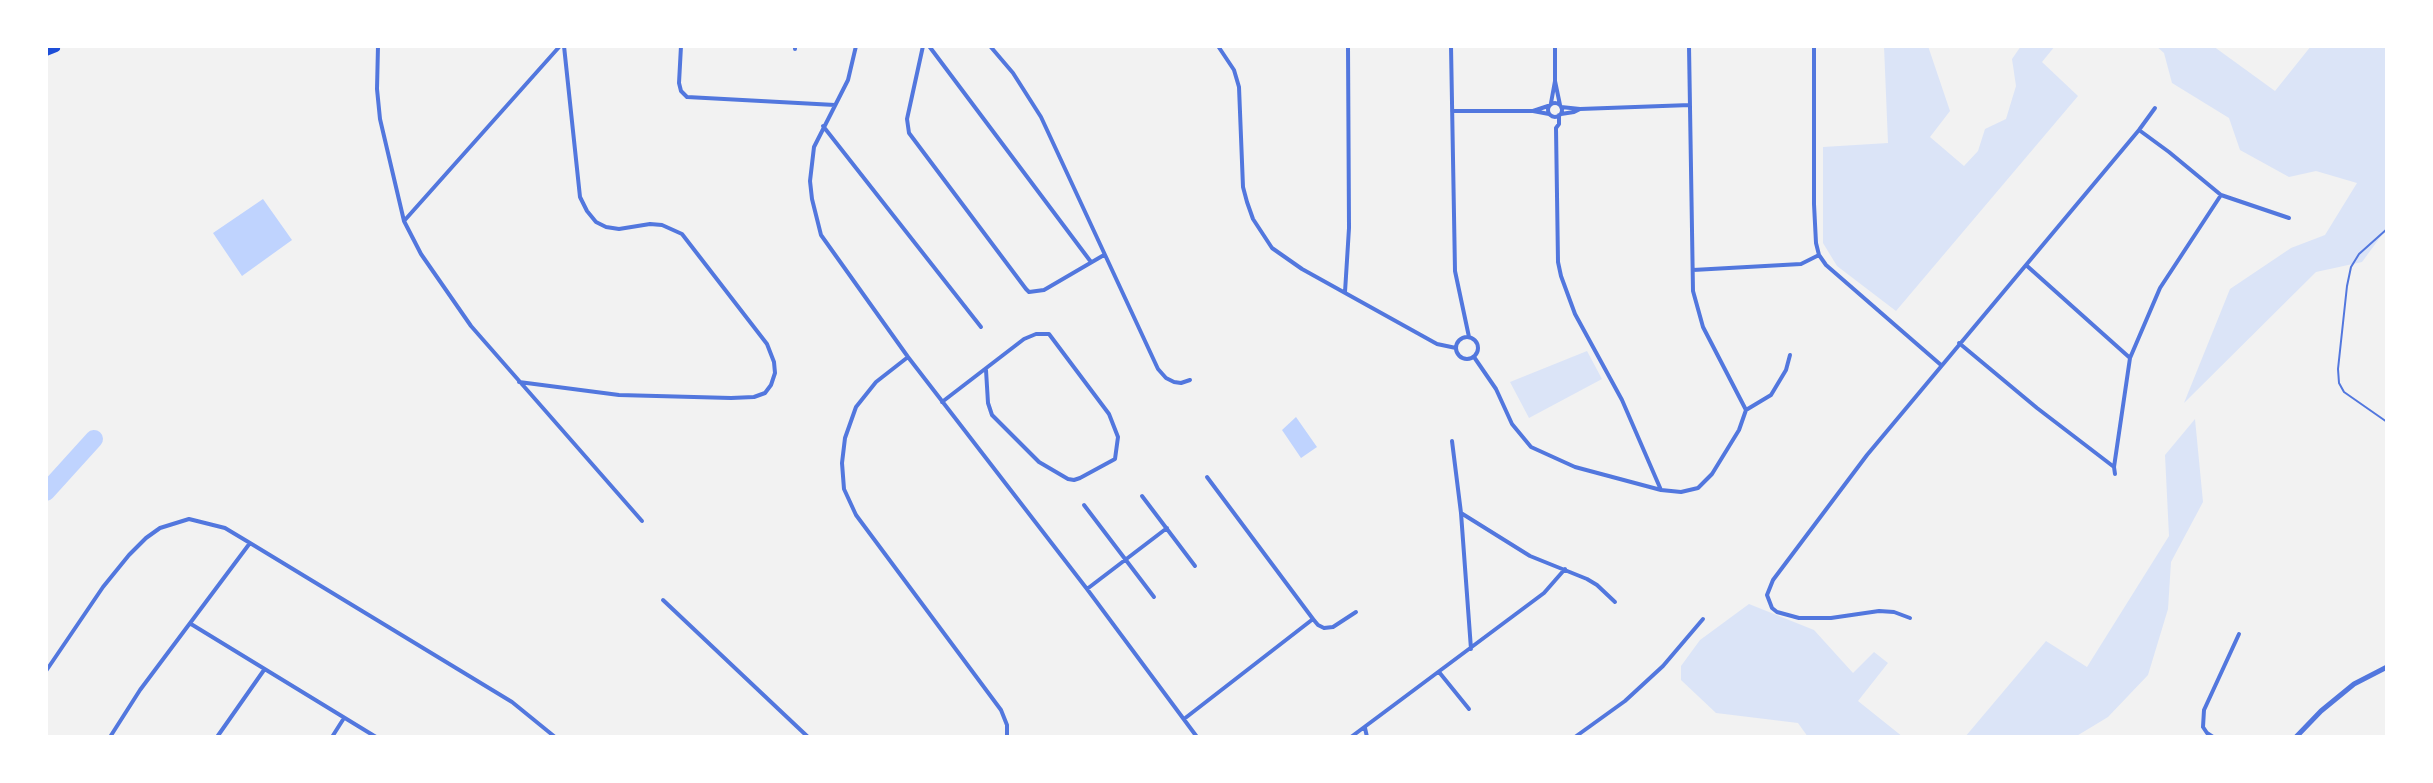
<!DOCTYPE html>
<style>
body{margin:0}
#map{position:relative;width:2433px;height:783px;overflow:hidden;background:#f2f2f2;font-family:Signika,sans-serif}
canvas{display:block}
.frame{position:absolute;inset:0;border:48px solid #fff;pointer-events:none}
</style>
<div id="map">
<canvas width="2433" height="783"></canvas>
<div class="frame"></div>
</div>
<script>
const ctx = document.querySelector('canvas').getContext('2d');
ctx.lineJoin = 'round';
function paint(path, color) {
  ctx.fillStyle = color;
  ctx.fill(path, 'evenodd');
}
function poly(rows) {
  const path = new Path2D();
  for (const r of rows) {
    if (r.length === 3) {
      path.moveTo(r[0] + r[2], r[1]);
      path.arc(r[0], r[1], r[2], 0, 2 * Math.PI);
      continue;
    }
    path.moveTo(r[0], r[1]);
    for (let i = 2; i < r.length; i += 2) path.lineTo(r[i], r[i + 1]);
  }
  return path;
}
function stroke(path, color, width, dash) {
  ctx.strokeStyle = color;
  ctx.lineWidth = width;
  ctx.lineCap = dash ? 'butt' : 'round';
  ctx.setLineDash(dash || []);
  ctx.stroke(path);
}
paint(poly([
 [1884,46,1928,46,1950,111,1930,137,1964,166,1978,151,1985,129,2006,119,2016,86,2012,59,2021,46,2055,46,2042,62,2078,96,1896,311,1837,266,1823,243,1823,147,1888,143],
 [2156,46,2213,46,2275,91,2311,46,2387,46,2387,228,2362,262,2316,272,2184,403,2230,289,2291,248,2325,235,2357,183,2316,171,2289,177,2240,150,2229,118,2172,83,2164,53],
 [1587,351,1602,379,1529,418,1510,382],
 [2195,419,2203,502,2171,562,2168,609,2148,675,2108,717,2075,737,1965,737,2046,641,2087,667,2169,536,2165,455],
 [1749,604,1814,630,1853,673,1874,652,1888,663,1858,701,1903,737,1808,737,1798,723,1716,713,1681,680,1681,666,1700,640]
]), '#dbe4f7');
paint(poly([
 [263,199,292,240,242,276,213,233],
 [1296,417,1317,447,1301,458,1282,430]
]), '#bfd3fe');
stroke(poly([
 [46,492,94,439]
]), '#bfd3fe', 18);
stroke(poly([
 [2387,229,2359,254,2351,267,2347,286,2338,369,2339,383,2344,392,2387,422]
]), '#5277de', 2);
stroke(poly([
 [378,46,377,89,380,119,404,221,421,254,471,326,642,521],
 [681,46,679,83,681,91,687,97,835,105],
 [795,46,795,49],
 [856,46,848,80,814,147,810,181,812,199,821,235,908,357,1087,589,1197,737],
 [923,46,907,119,909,133,1026,289,1029,292,1044,290,1104,255],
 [929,46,1091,262],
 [990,46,1013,73,1041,117,1158,369,1166,378,1174,382,1181,383,1190,380],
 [1218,46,1234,70,1239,87,1243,187,1247,202,1253,219,1272,248,1302,269,1437,344,1456,348],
 [1451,46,1455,271,1469,337],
 [1555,46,1555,81,1560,105],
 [1689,46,1693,291,1703,327,1746,410],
 [1814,46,1814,204,1816,243,1819,255,1826,265,1941,365],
 [1555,110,7],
 [1551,103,1555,81],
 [1561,107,1580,109,1690,105],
 [1452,111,1533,111,1549,114],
 [1533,111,1548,106],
 [1561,114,1574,112,1580,109],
 [1559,115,1559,124,1556,128,1558,262,1561,276,1575,314,1622,400,1661,490],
 [823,126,981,327],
 [2139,130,2169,152,2221,195,2289,218],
 [404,221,560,46],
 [2026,265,2130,358],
 [1693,270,1801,264,1819,255],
 [1345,292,1349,228,1348,46],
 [1467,348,11],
 [1959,343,2037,408,2114,467,2115,474],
 [908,357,876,382,856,407,845,438,842,463,844,489,856,515,1001,710,1007,725,1007,737],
 [1474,357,1496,389,1512,424,1531,447,1575,467,1661,490,1681,492,1698,488,1712,474,1739,430,1746,410,1771,395,1786,370,1790,355],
 [519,382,619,395,731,398,754,397,765,393,771,385,775,373,774,362,767,344,682,234,662,225,650,224,619,229,606,227,596,222,587,211,580,197,564,46],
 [942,402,1024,339,1036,334,1049,334,1109,414,1118,437,1115,459,1080,478,1074,480,1068,479,1039,462,992,415,988,403,986,370],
 [1452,441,1461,513,1471,649],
 [2114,467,2130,358,2160,288,2221,195],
 [1142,496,1195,566],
 [1084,505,1154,597],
 [1461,513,1530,556,1587,579,1597,585,1615,602],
 [1087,589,1167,528],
 [663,600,808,737],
 [1910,618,1894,612,1879,611,1831,618,1799,618,1777,612,1772,608,1767,595,1773,580,1867,455,2139,130,2155,108],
 [1313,619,1318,625,1324,628,1333,627,1356,612],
 [191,624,376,737],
 [46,671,103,587,129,555,146,538,160,528,189,519,225,528,250,543,512,702,555,737],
 [1439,672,1469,709],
 [1184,719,1313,619,1207,477],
 [1365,728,1367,737],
 [110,737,140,690,250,543],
 [217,737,264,670],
 [332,737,344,718],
 [1351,737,1544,593,1565,569],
 [1575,737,1625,701,1663,666,1703,619],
 [2213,737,2207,733,2203,727,2204,710,2239,634]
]), '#5277de', 4);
stroke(poly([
 [2296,737,2321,711,2354,684,2387,667]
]), '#5277de', 5);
stroke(poly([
 [46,52,56,48]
]), '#1d4ed8', 8);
</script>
